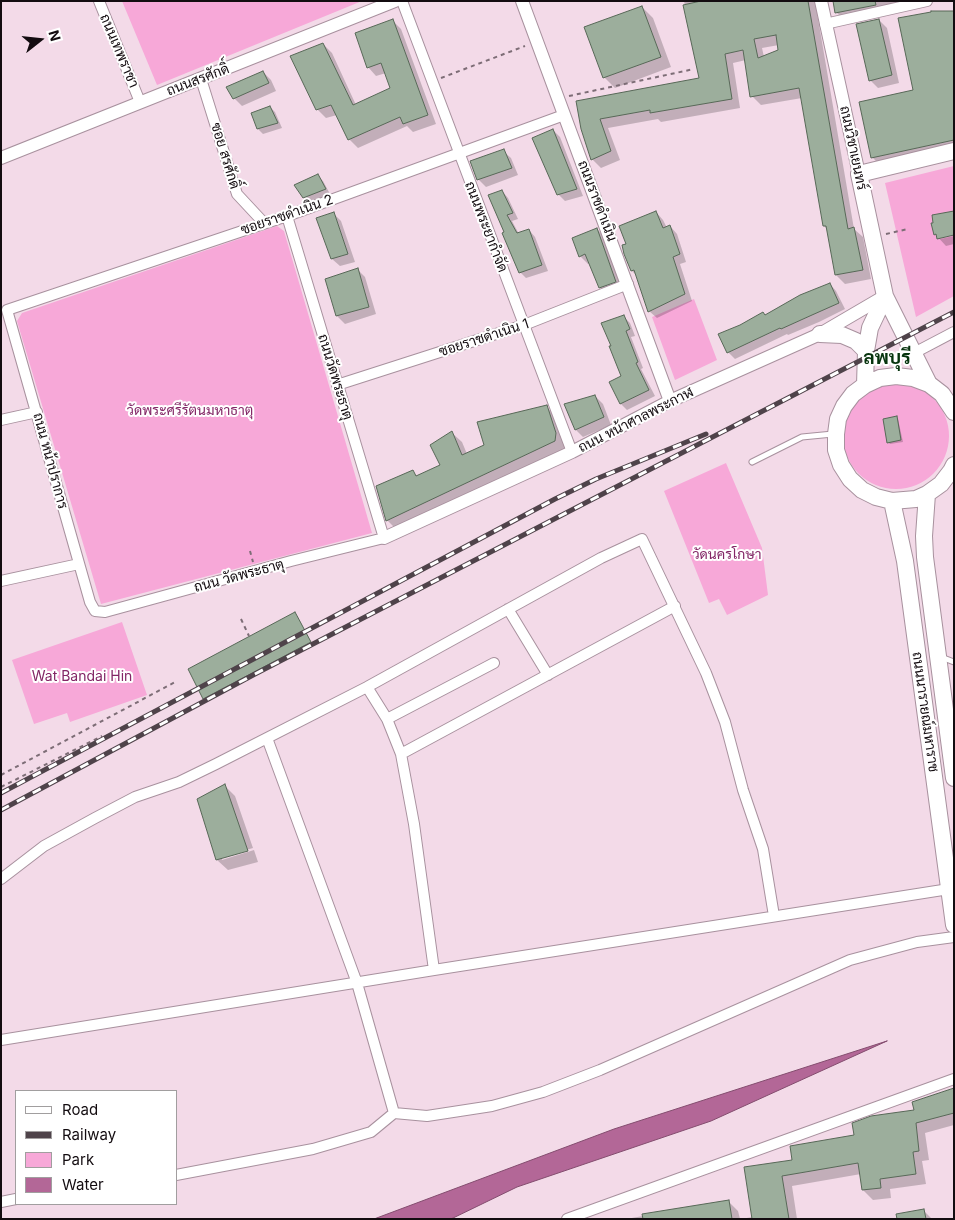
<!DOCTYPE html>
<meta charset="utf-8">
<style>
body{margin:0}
#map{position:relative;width:955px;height:1220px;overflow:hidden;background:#f3dae8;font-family:Inter,sans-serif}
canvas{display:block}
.frame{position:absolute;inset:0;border:2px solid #130c10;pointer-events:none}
.legend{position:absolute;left:15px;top:1090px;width:162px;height:115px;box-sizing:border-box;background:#fff;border:1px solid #a19e9f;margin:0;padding:6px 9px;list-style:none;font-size:15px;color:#130c10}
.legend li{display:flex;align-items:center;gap:10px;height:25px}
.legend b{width:25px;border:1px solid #a19e9f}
.north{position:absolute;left:15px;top:15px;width:50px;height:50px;-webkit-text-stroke:4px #fff;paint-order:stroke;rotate:74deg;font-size:14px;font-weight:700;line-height:20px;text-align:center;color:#130c10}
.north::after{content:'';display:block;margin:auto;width:18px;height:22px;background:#130c10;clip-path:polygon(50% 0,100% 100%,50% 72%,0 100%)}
</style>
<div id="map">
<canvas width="955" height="1220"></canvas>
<div class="frame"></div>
<ul class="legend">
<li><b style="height:6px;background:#fff"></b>Road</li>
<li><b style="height:6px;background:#4f434a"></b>Railway</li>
<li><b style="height:14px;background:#f7a8d8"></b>Park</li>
<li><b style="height:14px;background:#b36797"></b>Water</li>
</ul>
<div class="north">N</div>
</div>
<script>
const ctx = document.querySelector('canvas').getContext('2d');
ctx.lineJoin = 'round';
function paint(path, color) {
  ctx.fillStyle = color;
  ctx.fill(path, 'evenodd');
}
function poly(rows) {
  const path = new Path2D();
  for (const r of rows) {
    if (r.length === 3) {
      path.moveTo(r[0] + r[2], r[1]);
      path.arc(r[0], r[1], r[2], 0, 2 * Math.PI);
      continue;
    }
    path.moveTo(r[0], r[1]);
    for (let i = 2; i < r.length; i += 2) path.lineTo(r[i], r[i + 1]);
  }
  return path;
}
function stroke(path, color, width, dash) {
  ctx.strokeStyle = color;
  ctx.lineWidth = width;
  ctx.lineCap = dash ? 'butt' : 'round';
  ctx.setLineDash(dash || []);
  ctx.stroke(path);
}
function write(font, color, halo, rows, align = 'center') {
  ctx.font = font + ' Inter,Sarabun,sans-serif';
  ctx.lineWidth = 4;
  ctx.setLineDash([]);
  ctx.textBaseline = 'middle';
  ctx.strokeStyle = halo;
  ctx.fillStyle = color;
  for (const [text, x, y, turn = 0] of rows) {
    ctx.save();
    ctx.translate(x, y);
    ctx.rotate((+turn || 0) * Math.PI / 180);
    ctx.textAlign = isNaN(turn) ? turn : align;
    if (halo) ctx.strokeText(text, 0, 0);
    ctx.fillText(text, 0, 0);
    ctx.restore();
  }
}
paint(poly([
 [122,1,362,1,157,85],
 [954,166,954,296,916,317,885,183],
 [277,226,284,231,372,533,101,604,17,321,22,313],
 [694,299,717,360,675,380,652,317],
 [896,436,53],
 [726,463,762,548,768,595,727,615,719,599,709,603,664,491],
 [122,622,147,695,70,722,67,713,34,724,12,660]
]), '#f7a8d8');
const water = poly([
 [887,1041,711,1121,517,1187,451,1219,374,1219,614,1129,887,1041]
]);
paint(water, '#b36797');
stroke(water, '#834c6e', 1);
paint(poly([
 [684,1,815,1,854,229,863,237,871,279,845,284,836,275,828,230,824,226,802,98,761,105,752,96,746,60,733,63,740,108,661,122,658,119,608,128,620,160,601,168,592,159,577,102,700,79],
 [779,45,780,51,764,57,762,48],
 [834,1,911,1,845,21,837,13],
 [642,7,653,18,671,67,615,88,604,77],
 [954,12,954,151,882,167,872,157,915,91],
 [392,20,401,29,436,124,413,132,407,126,358,148,349,139,337,115,326,118,317,109,323,44,332,53,356,105,392,88,386,73,376,76,368,67],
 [879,20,887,28,899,83,878,88,870,80],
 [263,72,271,80,276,91,242,106,234,98],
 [270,107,275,112,282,128,263,134,258,129,253,114],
 [553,130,560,137,583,196,565,201,558,194],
 [503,151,511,158,518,175,486,187,478,179],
 [318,176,323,181,330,194,309,203,304,197],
 [502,191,508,198,518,219,512,221,519,234,529,230,535,237,548,271,526,278,520,272,506,233],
 [656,212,663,220,667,228,670,226,677,234,686,262,680,264,692,301,657,318,649,311,637,276,632,271,628,244],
 [954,212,940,237,940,239,954,236,954,244,946,246,935,234],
 [333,213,341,221,355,262,340,266,332,259],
 [597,229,605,237,623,289,608,295,600,287,590,263,588,264,580,256],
 [357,269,365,277,376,314,345,324,337,316,327,279],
 [830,284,836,291,845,309,819,322,788,335,787,334,735,359,728,352,766,316],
 [624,317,630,323,635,336,631,337,643,368,641,369,655,396,627,410,621,404,623,377,613,346],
 [595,396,603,404,611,425,583,437,576,430],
 [546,407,557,417,566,444,565,451,397,530,387,520,413,472,418,477,442,466,451,432,462,442,467,454,485,446],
 [896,417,898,419,903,442,890,444,888,442],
 [297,616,312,644,206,700,204,698],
 [225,786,235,796,253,848,222,857,222,860,254,850,258,862,228,870,217,860,199,799],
 [954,1089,954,1125,925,1133,929,1160,922,1161,926,1184,890,1189,891,1198,873,1200,863,1190,861,1174,792,1186,797,1219,626,1219,728,1201,738,1211,740,1219,753,1217,745,1169,794,1161,916,1112],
 [924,1211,932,1219,904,1219]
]), '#0003');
const building = poly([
 [701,1,808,1,848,229,854,227,863,270,835,275,826,226,823,226,799,88,750,97,743,50,725,54,732,99,650,113,650,110,600,119,611,151,591,160,581,129,576,101,699,78,683,5,701,1],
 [776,35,778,50,758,58,754,39,776,35],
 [833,1,875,1,876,5,835,13,833,1],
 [642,6,661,57,603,78,584,27,642,6],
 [931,11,954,11,954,140,871,158,859,102,913,90,898,18,931,12,931,11],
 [393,19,428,115,403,124,400,117,348,140,331,105,316,110,290,56,323,43,353,105,390,88,381,63,367,68,355,33,393,19],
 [879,19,892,75,869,81,856,24,879,19],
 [263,71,269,83,233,99,226,87,263,71],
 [270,106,278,123,257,129,251,113,270,106],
 [553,129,577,189,557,195,532,138,553,129],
 [504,149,512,168,477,180,470,161,504,149],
 [318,174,326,189,303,198,294,185,318,174],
 [502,190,513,213,507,215,517,233,529,229,542,265,519,273,502,233,504,232,488,195,502,190],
 [656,211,663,228,670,225,680,254,673,257,685,294,648,312,634,270,631,271,624,254,622,245,626,244,619,226,656,211],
 [954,211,954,235,937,239,936,234,934,235,931,223,933,223,932,215,954,211],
 [334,212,348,254,331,259,316,218,334,212],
 [597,228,616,282,599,288,585,254,579,257,572,238,597,228],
 [358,268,369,307,336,316,325,279,358,268],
 [830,283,839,303,812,315,781,329,780,328,727,353,718,334,740,325,763,312,765,315,800,295,830,283],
 [624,315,630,329,626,331,638,362,636,363,649,390,620,404,609,382,621,376,609,346,611,346,601,323,624,315],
 [595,395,604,417,575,430,564,404,595,395],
 [547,405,556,433,555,441,386,521,376,486,413,470,416,476,440,465,430,445,452,431,462,455,484,445,477,422,547,405],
 [897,416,901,440,887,443,883,419,897,416],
 [295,612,311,642,203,699,188,669,295,612],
 [225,784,248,851,216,860,197,799,225,784],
 [954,1088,954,1113,916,1123,919,1151,913,1152,916,1174,880,1179,881,1188,862,1190,858,1163,782,1176,789,1219,752,1219,744,1167,792,1160,790,1146,854,1135,852,1123,871,1116,914,1110,912,1102,954,1088],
 [729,1200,732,1219,643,1219,642,1214,729,1200],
 [924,1209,926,1219,897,1219,896,1214,924,1209]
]);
paint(building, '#9cae9c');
stroke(building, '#576857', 1);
const service = poly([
 [752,462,802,437,833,434],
 [941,657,954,662]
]);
const minor = poly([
 [99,1,140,102],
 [402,1,572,452],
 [825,24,927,1],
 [201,79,237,194,264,223],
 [287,216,384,538,291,561,105,612,95,611,90,602,7,310,287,216,564,115],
 [914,353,954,332],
 [337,385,524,325,628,284],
 [1,420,37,412],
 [1,581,79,564],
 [508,609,548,675],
 [367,687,387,719,401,754,414,824,434,970],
 [387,719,494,663],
 [267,738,357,983,394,1113],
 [401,754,675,606],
 [1,879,44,846,95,818,135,797,179,782,216,764,367,687,601,558,642,539,706,673,725,722,743,790,763,849,774,916],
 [1,1040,434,970,949,889],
 [176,1175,313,1149,371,1132,394,1113,427,1116,492,1106,543,1092,600,1070,850,960,917,942,954,937],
 [1,1202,16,1199],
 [567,1219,954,1079]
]);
const tertiary = poly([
 [522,1,670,401],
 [821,1,859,174],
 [1,158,395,1],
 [384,538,572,452,670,401,820,334,885,296]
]);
const primary = poly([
 [820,334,842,335,856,341,866,351],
 [929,384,885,296,859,174,954,151],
 [865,385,866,351,870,328,885,296],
 [954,412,942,394,929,384,913,378,896,376,880,378,865,385,853,394,844,406,838,419,836,434,836,450,841,465,850,479,862,490,876,497,892,501,916,499,927,494,941,484,951,471,954,465],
 [927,494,924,536,925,557,954,778],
 [892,501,905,561,954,925]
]);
stroke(service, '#a8919e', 7);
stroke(minor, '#a8919e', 12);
stroke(tertiary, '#a8919e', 14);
stroke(primary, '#a8919e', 18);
stroke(poly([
 [441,78,525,46],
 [569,96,694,69],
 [886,234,908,229],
 [250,551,253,562],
 [241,619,249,636],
 [1,775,177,681],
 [1,787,102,736]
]), '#7d6d76', 2, [4, 4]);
stroke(service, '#fff', 5);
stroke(minor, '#fff', 10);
stroke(tertiary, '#fff', 12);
stroke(primary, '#fff', 16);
const rail = poly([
 [1,793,555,499,596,479,706,434],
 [1,810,255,674,954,312]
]);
stroke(rail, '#4f434a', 5);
stroke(rail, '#fff', 3, [9]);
write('14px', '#130c10', '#fff', [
 ["ถนนเทพราชา",119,51,67],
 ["ถนนสรศักดิ์",198,80,-21],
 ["ถนนวิชาเยนทร์",853,148,78],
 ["ซอย สรศักดิ์",225,156,73],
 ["ถนนราชดำเนิน",597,201,69],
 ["ซอยราชดำเนิน 2",287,215,-19],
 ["ถนนพระยากำจัด",486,227,69],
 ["ซอยราชดำเนิน 1",484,338,-18],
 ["ถนนวัดพระธาตุ",335,377,73],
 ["ถนน หน้าศาลพระกาฬ",636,420,-27],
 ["ถนน หน้าปราการ",50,461,75],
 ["ถนน วัดพระธาตุ",239,576,-15],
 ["ถนนนารายณ์มหาราช",925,712,82]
]);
write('14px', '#832666', '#fff', [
 ["วัดพระศรีรัตนมหาธาตุ",190,411],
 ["วัดนครโกษา",727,555],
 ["Wat Bandai Hin",82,677]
]);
write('bold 19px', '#07340e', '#fff', [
 ["ลพบุรี",887,358]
]);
</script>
